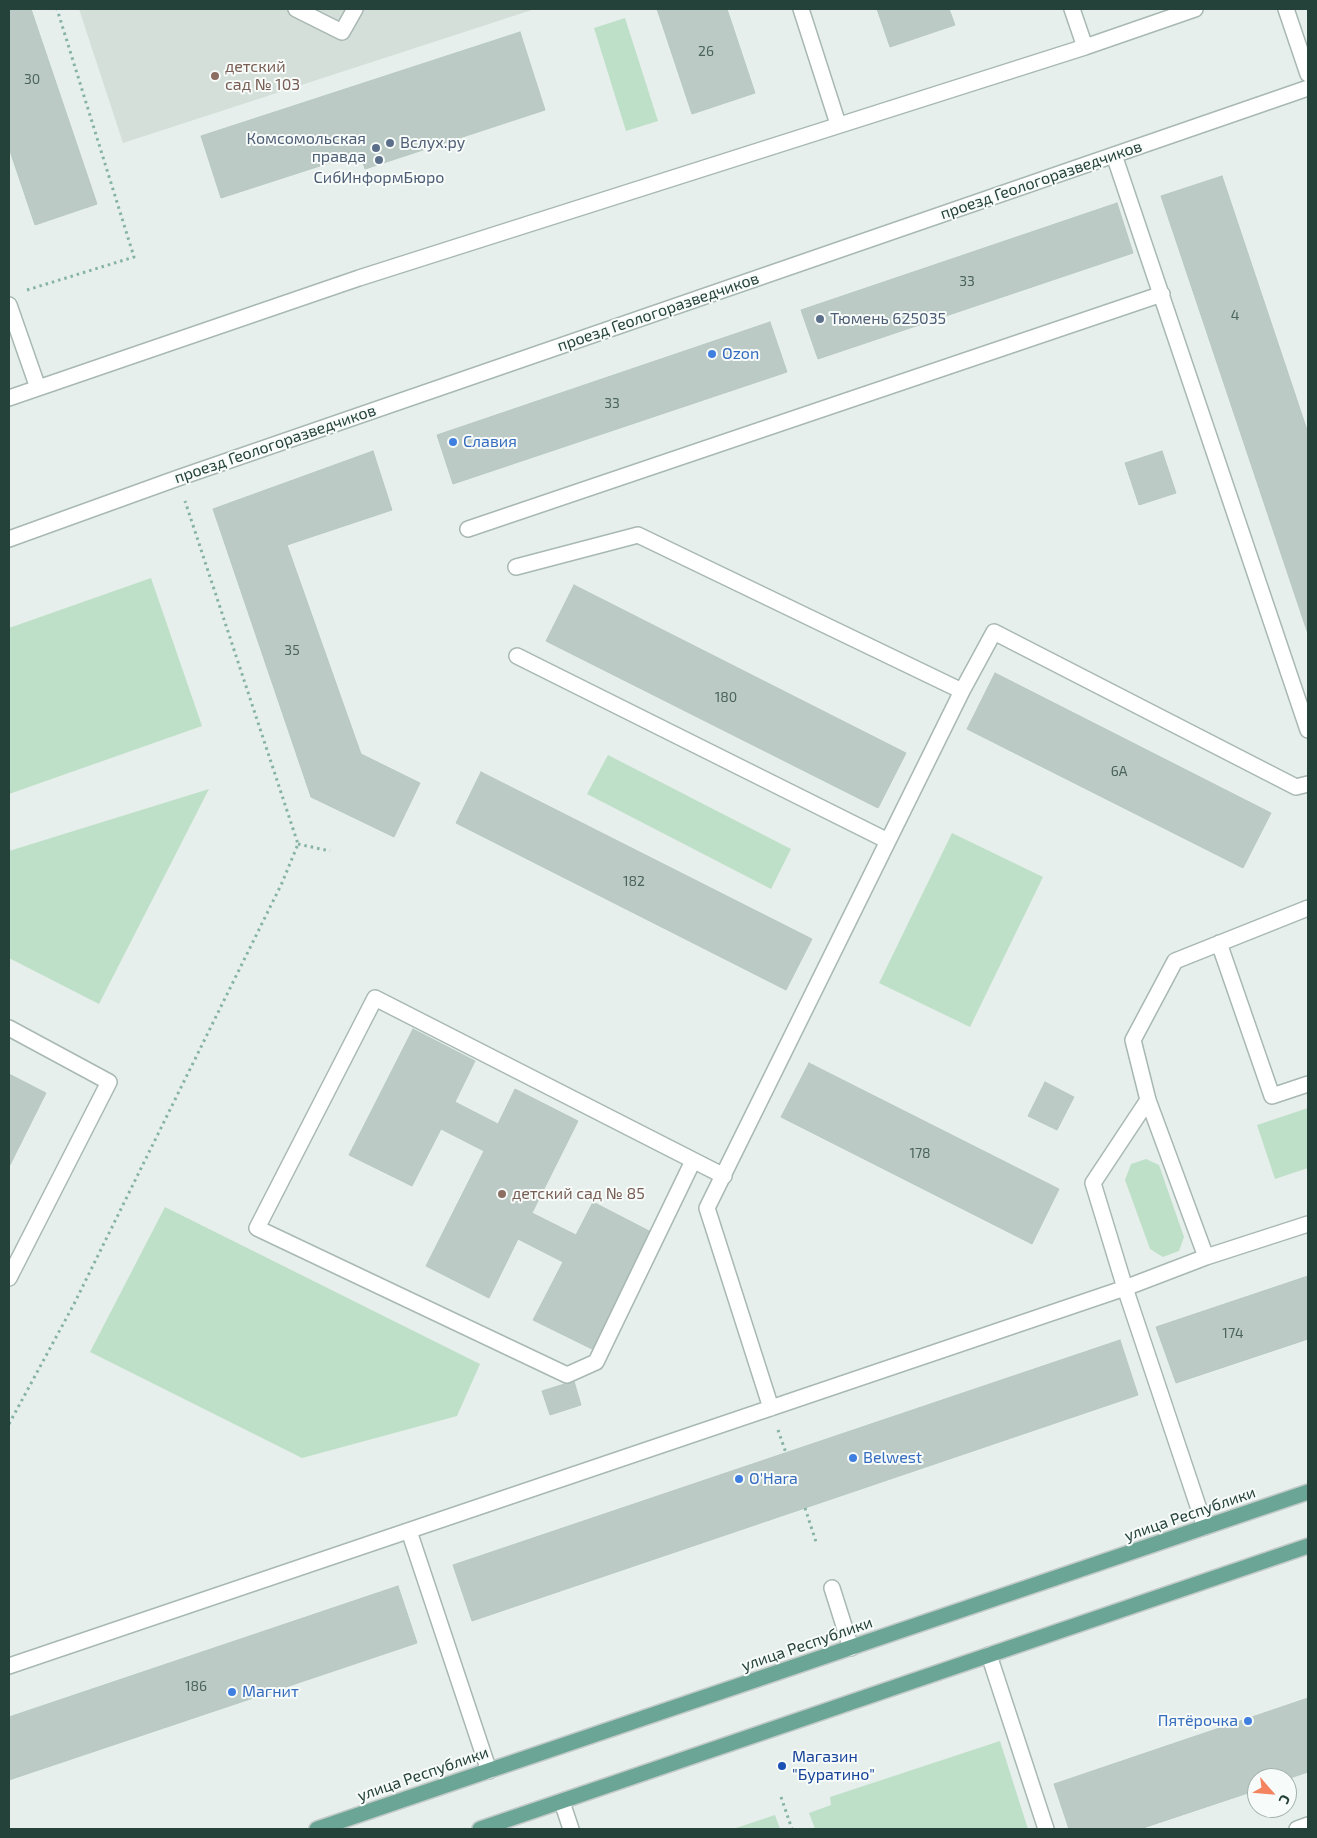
<!DOCTYPE html>
<meta charset="utf-8">
<style>
body{margin:0}
#map{position:relative;width:1317px;height:1838px;overflow:hidden;background:#e6efeb;font-family:"Exo 2",sans-serif}
canvas{display:block}
.frame{position:absolute;inset:0;border:10px solid #24423a;pointer-events:none}
.north{position:absolute;left:1247px;top:1768px;width:50px;height:50px;box-sizing:border-box;background:#f7fbf9;border:1px solid #a3b1ad;border-radius:50%;rotate:117deg;font-size:14px;font-weight:700;line-height:20px;text-align:center;color:#24423a}
.north::after{content:'';display:block;margin:auto;width:18px;height:22px;background:#f4845f;clip-path:polygon(50% 0,100% 100%,50% 72%,0 100%)}
</style>
<div id="map">
<canvas width="1317" height="1838"></canvas>
<div class="frame"></div>
<div class="north">С</div>
</div>
<script>
const ctx = document.querySelector('canvas').getContext('2d');
ctx.lineJoin = 'round';
function paint(path, color) {
  ctx.fillStyle = color;
  ctx.fill(path, 'evenodd');
}
function poly(rows) {
  const path = new Path2D();
  for (const r of rows) {
    path.moveTo(r[0], r[1]);
    for (let i = 2; i < r.length; i += 2) path.lineTo(r[i], r[i + 1]);
  }
  return path;
}
function stroke(path, color, width, dash) {
  ctx.strokeStyle = color;
  ctx.lineWidth = width;
  ctx.lineCap = dash ? 'butt' : 'round';
  ctx.setLineDash(dash || []);
  ctx.stroke(path);
}
function write(font, color, halo, rows, align = 'center') {
  ctx.font = font + ' "Exo 2",sans-serif';
  ctx.lineWidth = 4;
  ctx.setLineDash([]);
  ctx.textBaseline = 'middle';
  ctx.strokeStyle = halo;
  ctx.fillStyle = color;
  for (const [text, x, y, turn = 0] of rows) {
    ctx.save();
    ctx.translate(x, y);
    ctx.rotate((+turn || 0) * Math.PI / 180);
    ctx.textAlign = isNaN(turn) ? turn : align;
    if (halo) ctx.strokeText(text, 0, 0);
    ctx.fillText(text, 0, 0);
    ctx.restore();
  }
}
paint(poly([
 [79,9,535,9,123,143]
]), '#d4dfda');
paint(poly([
 [625,18,658,121,626,131,594,28],
 [151,578,202,726,9,794,9,628],
 [608,755,791,849,771,889,587,794],
 [209,789,99,1004,9,958,9,851],
 [952,833,1043,877,970,1027,879,983],
 [1308,1108,1308,1168,1275,1179,1257,1125],
 [1146,1159,1159,1165,1184,1237,1179,1251,1163,1257,1150,1249,1125,1180,1131,1164],
 [165,1207,480,1364,457,1416,302,1458,90,1352],
 [1000,1741,1028,1829,815,1829,809,1813,831,1805,830,1797],
 [775,1815,780,1829,733,1829]
]), '#bfe0c8');
const building = poly([
 [9,9,31,9,97,204,35,225,9,148,9,9],
 [657,9,727,9,755,93,692,114,657,9],
 [877,9,949,9,955,25,890,47,877,9],
 [520,32,545,110,365,169,360,153,221,198,201,136,520,32],
 [1222,176,1308,433,1308,634,1161,196,1222,176],
 [1117,203,1133,253,818,359,801,310,1117,203],
 [770,322,787,372,453,484,437,435,770,322],
 [373,451,392,510,287,545,361,754,420,783,394,837,311,797,213,509,373,451],
 [1162,451,1176,493,1139,505,1125,463,1162,451],
 [574,585,906,753,878,808,546,641,574,585],
 [995,673,1271,813,1243,868,967,729,995,673],
 [481,772,812,939,786,990,456,823,481,772],
 [413,1029,475,1061,455,1102,498,1124,515,1089,578,1121,532,1213,576,1235,593,1202,653,1233,594,1350,533,1320,563,1262,518,1239,489,1298,426,1266,484,1151,441,1129,412,1186,349,1155,413,1029],
 [809,1063,1059,1189,1032,1244,781,1117,809,1063],
 [9,1074,46,1093,9,1167,9,1074],
 [1045,1082,1074,1097,1057,1130,1028,1116,1045,1082],
 [1308,1276,1308,1339,1176,1383,1156,1327,1308,1276],
 [1120,1340,1138,1395,472,1621,453,1565,1120,1340],
 [574,1381,581,1405,550,1415,542,1391,574,1381],
 [398,1586,417,1643,9,1780,9,1717,398,1586],
 [1308,1698,1308,1772,1287,1779,1287,1778,1257,1778,1257,1790,1140,1829,1069,1829,1054,1784,1308,1698]
]);
paint(building, '#bbcac4');
stroke(building, '#b8c9c2', 1);
const minor = poly([
 [296,9,342,32,355,9],
 [801,9,838,124],
 [1072,9,1085,47],
 [1286,9,1308,74],
 [1114,155,1308,730],
 [9,305,38,388],
 [9,398,359,278,1085,47,1195,9],
 [468,529,1162,294],
 [9,539,178,478,1308,88],
 [516,567,638,535,962,691,707,1208,771,1408],
 [517,656,888,841],
 [962,691,994,632,1296,787,1308,784],
 [1219,943,1272,1096,1308,1084],
 [9,1028,109,1082,9,1278],
 [1148,1100,1133,1040,1175,961,1308,908],
 [693,1161,596,1362,567,1375,257,1228,375,998,724,1176],
 [1205,1527,1125,1288,1093,1183,1148,1100,1206,1257],
 [409,1531,489,1771],
 [832,1588,851,1648],
 [989,1655,1046,1829],
 [9,1666,1125,1288,1206,1257,1308,1224],
 [562,1802,571,1829],
 [1297,1829,1308,1825]
]);
const major = poly([
 [317,1829,1308,1492],
 [480,1829,1308,1546]
]);
stroke(minor, '#a8b8b2', 18);
stroke(major, '#c2cac8', 18);
stroke(poly([
 [27,290,134,257,57,9],
 [298,844,330,851],
 [9,1424,74,1304,282,883,298,844,185,501],
 [778,1430,786,1453],
 [805,1508,817,1545],
 [781,1797,792,1829]
]), '#86b3a5', 3, [2.5, 4]);
stroke(minor, '#fff', 15);
stroke(major, '#6aa596', 15);
for (const [x, y, r, color] of [
 [215,76,5,"#8d6e63"],
 [390,143,5,"#5c6f8a"],
 [376,148,5,"#5c6f8a"],
 [379,160,5,"#5c6f8a"],
 [820,319,5,"#5c6f8a"],
 [712,354,5,"#3f7fe0"],
 [453,442,5,"#3f7fe0"],
 [502,1194,5,"#8d6e63"],
 [853,1458,5,"#3f7fe0"],
 [739,1479,5,"#3f7fe0"],
 [232,1692,5,"#3f7fe0"],
 [1248,1721,5,"#3f7fe0"],
 [782,1766,5,"#1a4fb4"]
]) {
  const dot = new Path2D();
  dot.arc(x, y, r, 0, 2 * Math.PI);
  ctx.fillStyle = color;
  ctx.fill(dot);
  stroke(dot, '#f7fbf9', 2);
}
write('14px', '#4a645c', null, [
 ["26",706,51],
 ["30",32,79],
 ["33",967,281],
 ["4",1235,315],
 ["33",612,403],
 ["35",292,650],
 ["180",726,697],
 ["6А",1119,771],
 ["182",634,881],
 ["178",920,1153],
 ["174",1233,1333],
 ["186",196,1686]
]);
write('16px', '#785e54', '#f7fbf9', [
 ["детский",225,67],
 ["сад № 103",225,85],
 ["детский сад № 85",512,1194]
], 'left');
write('16px', '#4e5e75', '#f7fbf9', [
 ["Комсомольская",366,139,"right"],
 ["правда",366,157,"right"],
 ["Вслух.ру",400,143],
 ["СибИнформБюро",379,178,"center"],
 ["Тюмень 625035",830,319]
], 'left');
write('16px', '#24423a', '#f7fbf9', [
 ["проезд Геологоразведчиков",1041,180,-19],
 ["проезд Геологоразведчиков",658,312,-19],
 ["проезд Геологоразведчиков",275,444,-19],
 ["улица Республики",1190,1514,-19],
 ["улица Республики",807,1644,-19],
 ["улица Республики",423,1774,-19]
]);
write('16px', '#366cbe', '#f7fbf9', [
 ["Ozon",722,354],
 ["Славия",463,442],
 ["Belwest",863,1458],
 ["O'Hara",749,1479],
 ["Магнит",242,1692],
 ["Пятёрочка",1238,1721,"right"]
], 'left');
write('16px', '#164399', '#f7fbf9', [
 ["Магазин",792,1757],
 ["\"Буратино\"",792,1775]
], 'left');
</script>
